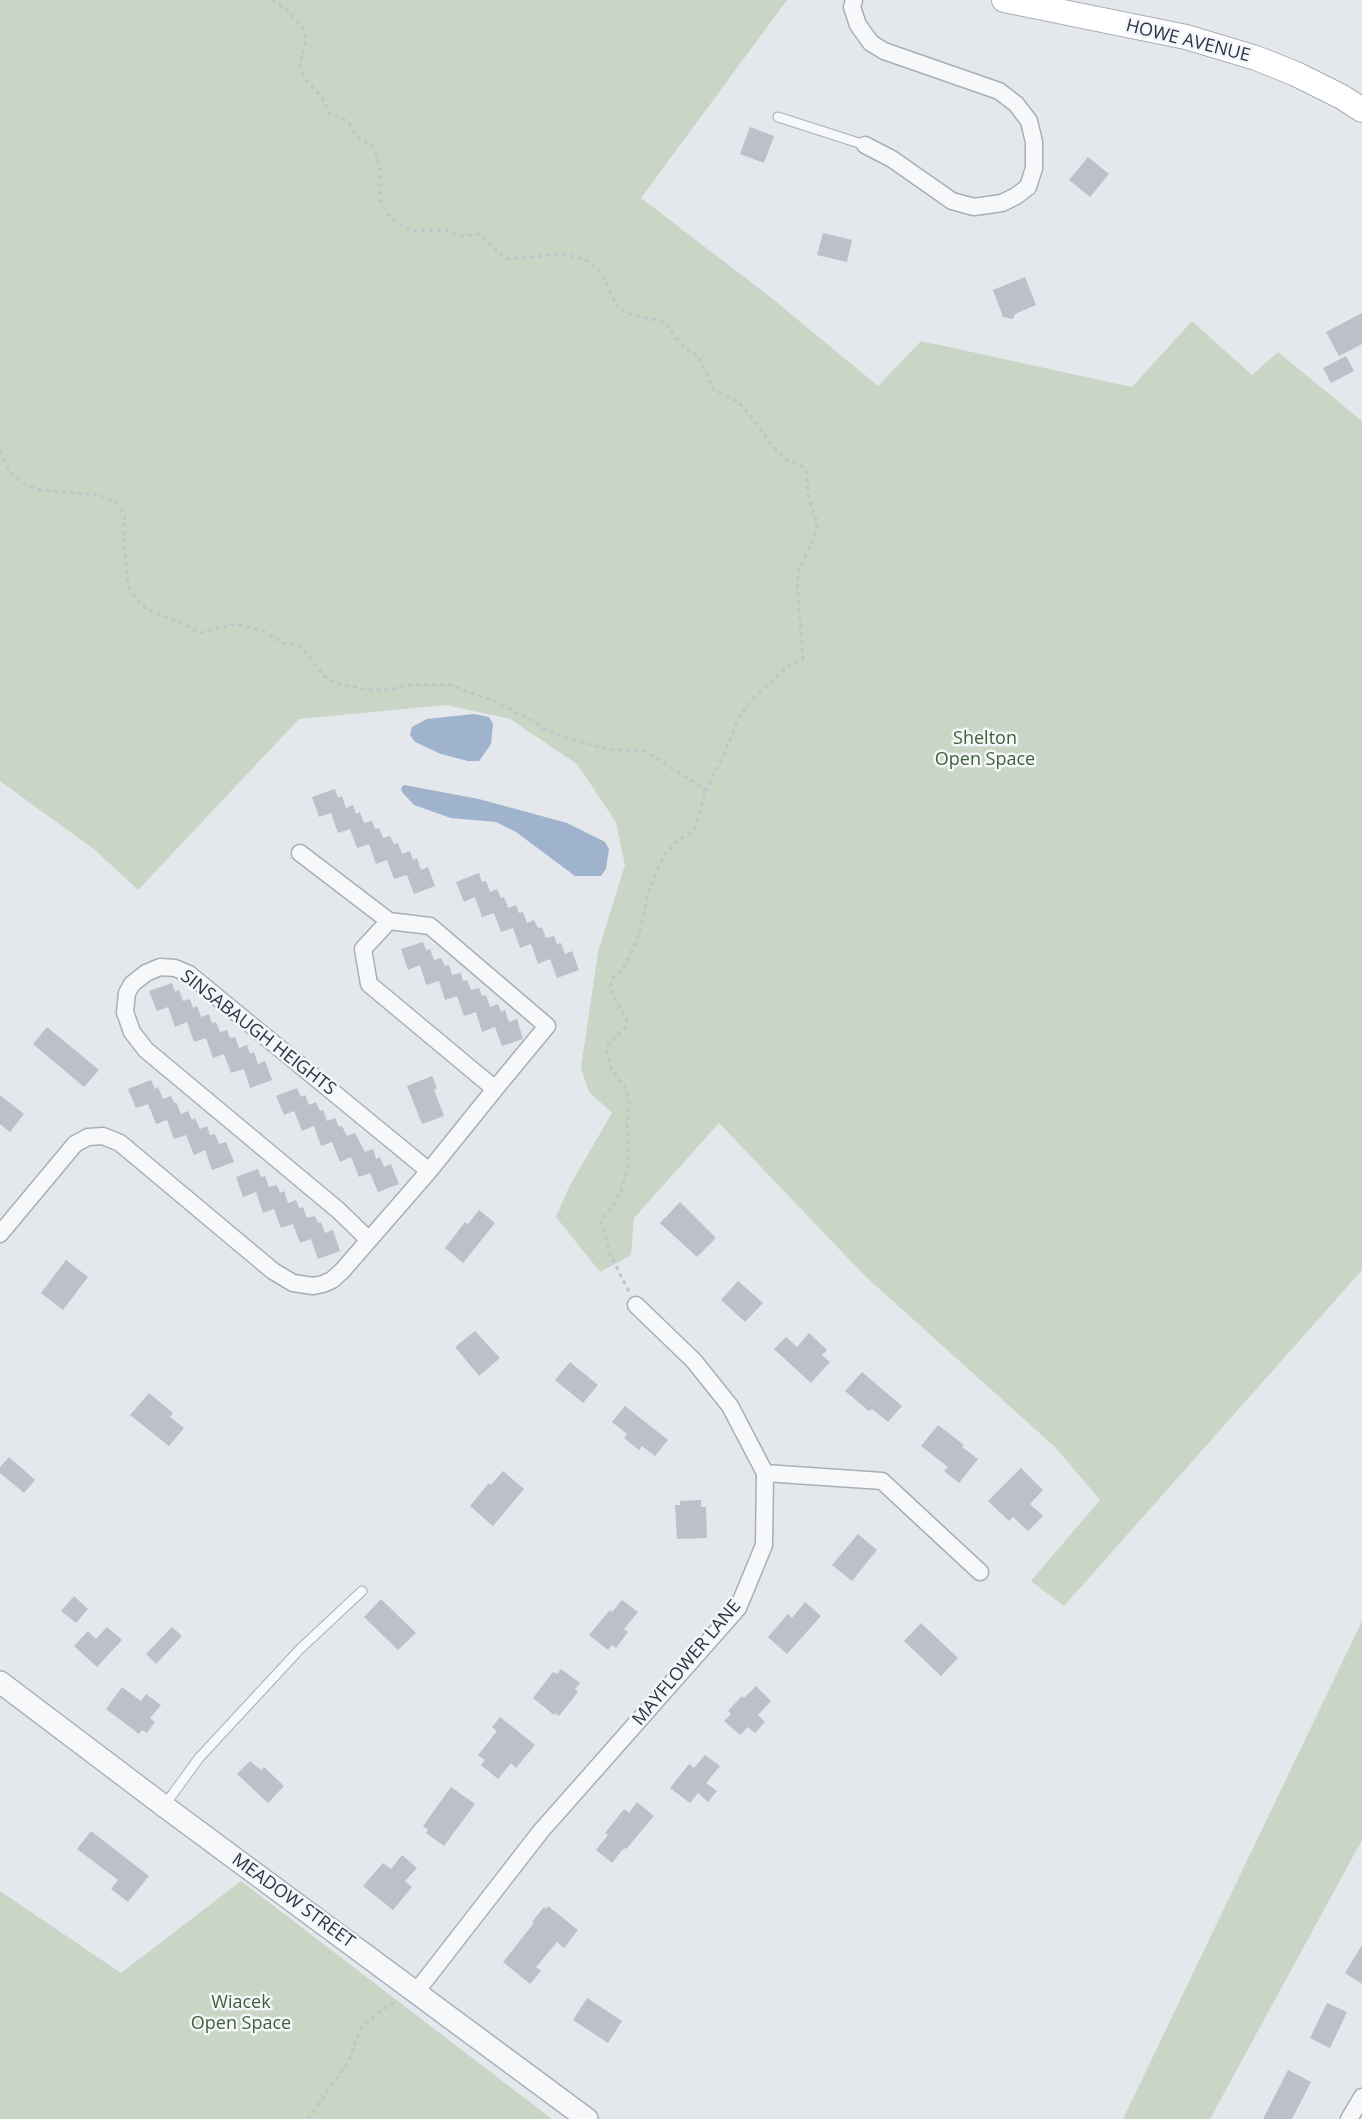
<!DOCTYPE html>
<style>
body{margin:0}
canvas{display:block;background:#e4e7ec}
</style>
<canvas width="1362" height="2119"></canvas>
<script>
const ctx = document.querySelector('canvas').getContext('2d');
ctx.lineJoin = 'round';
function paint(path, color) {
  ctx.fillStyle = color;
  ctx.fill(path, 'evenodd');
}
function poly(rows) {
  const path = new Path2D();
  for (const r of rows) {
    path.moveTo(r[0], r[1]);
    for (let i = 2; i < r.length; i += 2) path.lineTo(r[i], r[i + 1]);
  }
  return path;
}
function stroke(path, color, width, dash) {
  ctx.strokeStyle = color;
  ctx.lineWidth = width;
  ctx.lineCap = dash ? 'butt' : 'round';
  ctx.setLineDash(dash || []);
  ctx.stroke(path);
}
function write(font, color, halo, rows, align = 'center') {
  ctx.font = font + ' "Open Sans",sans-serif';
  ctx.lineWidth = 5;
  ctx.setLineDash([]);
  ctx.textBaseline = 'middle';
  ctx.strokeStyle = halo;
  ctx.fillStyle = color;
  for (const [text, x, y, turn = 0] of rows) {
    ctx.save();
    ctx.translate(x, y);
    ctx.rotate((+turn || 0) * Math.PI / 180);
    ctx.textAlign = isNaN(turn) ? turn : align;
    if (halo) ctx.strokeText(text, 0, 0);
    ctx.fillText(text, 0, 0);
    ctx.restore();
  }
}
paint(poly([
 [0,0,787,0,641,198,769,296,878,386,921,341,1132,387,1192,321,1252,375,1278,352,1362,421,1362,1270,1064,1606,1031,1581,1100,1500,1056,1448,865,1276,719,1123,634,1218,631,1255,600,1272,556,1217,569,1187,612,1113,589,1092,581,1068,598,952,625,865,616,822,577,764,510,719,446,705,299,719,138,890,95,850,0,781],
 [1362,1621,1362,1840,1210,2119,1123,2119],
 [241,1881,552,2119,0,2119,0,1891,121,1973]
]), '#c9d6c5');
paint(poly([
 [474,714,489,717,493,724,491,744,479,761,468,761,441,754,415,742,410,735,412,727,427,719],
 [404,785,479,799,567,823,605,842,609,849,606,869,601,876,575,876,516,832,496,822,451,818,414,805,402,792,401,788]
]), '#9fb4cc');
paint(poly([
 [750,127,774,136,764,163,740,154],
 [1088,157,1109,174,1090,197,1069,180],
 [823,233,852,240,847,262,817,255],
 [1025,277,1036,305,1015,314,1013,319,1003,317,993,290],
 [1362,313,1362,344,1339,356,1326,332],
 [1346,356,1354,371,1331,383,1323,368],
 [335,789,338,798,342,796,346,808,353,805,356,814,360,812,364,823,372,821,375,829,379,828,383,838,390,836,394,844,398,843,402,854,410,851,413,860,417,858,421,870,428,867,435,886,414,894,407,875,394,879,387,860,376,864,369,844,357,848,350,829,338,833,331,813,319,817,312,797],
 [479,873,482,882,486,881,490,892,497,889,501,898,504,897,508,908,516,905,519,913,523,912,527,923,534,920,538,928,542,927,546,938,554,936,557,944,561,943,565,954,572,951,579,970,557,978,550,959,538,964,531,944,520,948,513,928,501,932,494,913,482,917,475,897,464,902,456,882],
 [423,942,426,950,430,949,434,960,441,958,445,966,449,965,452,975,461,973,463,981,467,980,471,990,479,988,482,996,486,995,490,1007,498,1004,501,1012,505,1010,509,1022,517,1019,523,1039,502,1046,495,1027,482,1032,476,1012,464,1016,457,996,445,1000,439,981,426,985,420,965,408,970,401,949],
 [172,983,175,992,179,990,183,1001,190,999,193,1008,197,1006,201,1017,209,1014,212,1023,216,1022,220,1032,227,1030,230,1038,235,1037,239,1048,247,1045,250,1054,254,1052,258,1064,265,1061,272,1080,250,1088,244,1069,231,1073,224,1054,213,1058,206,1038,194,1042,187,1022,175,1027,168,1007,157,1011,149,991],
 [47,1027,99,1070,84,1087,33,1044],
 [432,1076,437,1088,434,1090,444,1116,422,1124,407,1086],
 [151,1080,155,1089,158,1087,163,1099,171,1096,174,1103,176,1102,181,1114,188,1111,192,1120,195,1118,200,1129,207,1126,210,1135,215,1134,219,1144,226,1142,234,1162,212,1170,205,1150,194,1155,186,1135,174,1139,167,1120,156,1124,148,1104,136,1108,128,1089],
 [297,1088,301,1097,305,1095,309,1105,316,1102,320,1111,323,1110,327,1121,335,1118,339,1127,342,1126,347,1136,355,1133,365,1152,373,1149,376,1159,380,1157,384,1167,391,1164,399,1184,378,1192,370,1173,359,1177,351,1157,340,1162,332,1142,321,1146,314,1126,302,1131,294,1111,284,1115,276,1096],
 [0,1095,24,1114,10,1132,0,1124],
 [258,1169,261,1177,265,1176,269,1187,277,1185,280,1193,284,1191,288,1203,296,1200,299,1208,303,1207,307,1218,315,1216,318,1223,321,1222,325,1233,333,1230,340,1251,318,1259,311,1239,300,1243,293,1224,281,1228,274,1209,263,1213,256,1192,243,1197,236,1177],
 [680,1202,716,1238,697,1257,660,1223],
 [479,1210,495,1223,463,1263,445,1248,465,1222,468,1224],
 [66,1260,88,1277,63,1310,41,1293],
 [738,1281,763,1303,745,1322,721,1300],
 [475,1331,500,1358,479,1376,455,1347],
 [809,1333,827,1350,822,1355,830,1362,811,1383,774,1349,786,1337,797,1347],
 [570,1362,598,1385,583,1403,555,1380],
 [862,1372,902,1406,888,1422,872,1409,869,1411,845,1391],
 [149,1393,173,1413,170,1417,184,1428,169,1446,130,1415],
 [625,1406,668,1440,655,1456,642,1446,639,1450,624,1438,627,1434,612,1422],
 [938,1425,964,1445,962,1447,978,1459,959,1483,944,1471,948,1467,921,1446],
 [9,1457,35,1480,24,1493,0,1473,0,1467],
 [1021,1468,1043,1490,1030,1504,1043,1516,1028,1531,1013,1517,1009,1521,988,1501],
 [503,1471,524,1489,493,1526,470,1506,489,1483,491,1485],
 [701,1500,701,1507,706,1507,707,1538,677,1539,675,1505,680,1505,680,1501],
 [858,1534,877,1550,852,1581,832,1565],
 [74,1596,88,1609,76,1623,61,1611],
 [381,1599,416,1633,398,1650,364,1617],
 [622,1600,638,1612,624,1629,628,1632,616,1648,612,1645,608,1650,589,1635,610,1610,612,1612],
 [805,1602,821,1616,787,1654,768,1637,788,1614,792,1618],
 [921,1623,958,1658,941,1676,904,1641],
 [107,1627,122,1640,97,1667,74,1646,88,1631,96,1639],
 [172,1627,182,1636,156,1664,146,1654],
 [561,1669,580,1683,575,1689,578,1692,559,1716,555,1713,554,1715,533,1698,553,1672,557,1674],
 [756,1686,771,1701,758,1715,765,1722,755,1733,748,1727,740,1735,724,1721,731,1714,728,1711,742,1696,744,1698],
 [122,1687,141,1701,146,1694,161,1705,150,1718,155,1722,147,1733,142,1730,139,1734,106,1709],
 [500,1717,535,1745,516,1768,511,1763,498,1779,481,1765,485,1760,478,1755,497,1731,492,1727],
 [705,1755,720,1766,706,1783,717,1791,708,1802,698,1793,690,1803,670,1788,689,1764,694,1768],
 [250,1761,261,1770,264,1767,284,1786,268,1803,237,1774],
 [451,1787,475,1804,444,1846,426,1833,428,1830,423,1826],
 [637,1802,654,1816,627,1848,623,1849,612,1863,596,1850,608,1835,605,1833,624,1809,629,1813],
 [91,1831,149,1876,128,1902,111,1889,118,1880,77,1849],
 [402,1855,417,1868,405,1881,412,1887,393,1910,363,1886,383,1863,391,1869],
 [548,1906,578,1930,564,1948,557,1942,536,1967,541,1971,530,1984,503,1962,534,1923,532,1922,544,1907,546,1909],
 [1362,1945,1362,1984,1345,1973],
 [587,1998,622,2021,608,2043,573,2020],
 [1327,2003,1347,2012,1330,2048,1310,2038],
 [1288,2070,1311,2082,1292,2119,1263,2119]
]), '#bbc0ca');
const service = poly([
 [778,117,865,145],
 [164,1806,199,1758,300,1649,362,1591]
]);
const minor = poly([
 [854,0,852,7,858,25,871,43,884,51,999,91,1016,104,1029,121,1034,142,1034,168,1028,187,1016,196,1002,203,974,207,952,201,892,159,865,145],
 [300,853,389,921],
 [389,921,430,926,547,1026,495,1089,369,984,363,949,389,921],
 [0,1234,75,1144,88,1137,103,1136,120,1143,273,1271,293,1283,313,1286,323,1284,332,1280,342,1271,429,1171,495,1089],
 [369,1240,338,1210,146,1050,132,1032,125,1012,127,993,132,984,146,973,160,967,175,968,189,974,429,1171],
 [765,1473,882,1481,980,1572],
 [416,1992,541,1831,738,1608,764,1545,765,1473,730,1406,694,1361,636,1305],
 [1349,2119,1362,2097]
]);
const tertiary = poly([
 [0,1682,164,1806,587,2119]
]);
const secondary = poly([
 [1004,0,1186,37,1256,58,1296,74,1342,97,1362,110]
]);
stroke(service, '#a9aeb7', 11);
stroke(minor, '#a9aeb7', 19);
stroke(tertiary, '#a9aeb7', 24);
stroke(secondary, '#a9aeb7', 26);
stroke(poly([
 [272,0,286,9,304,29,306,40,300,64,303,76,322,98,330,114,342,118,349,123,357,136,371,145,376,153,380,169,379,186,381,203,389,216,410,231,445,230,464,236,476,234,483,237,505,259,565,254,588,261,601,272,616,304,625,313,665,322,675,337,688,350,699,357,714,390,738,402,747,411,773,447,787,460,801,465,807,472,808,496,817,523,815,536,799,569,797,583,803,659,786,667,752,700,739,717,723,757,706,790,694,830,679,840,665,854,650,887,637,941,623,969,612,979,610,986,613,996,627,1019,626,1026,606,1047,611,1068,626,1089,629,1103,627,1124,628,1167,621,1191,614,1204,601,1220,610,1254,629,1292],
 [0,451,10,472,25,484,40,490,99,495,117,503,125,516,123,528,128,587,138,601,148,610,182,623,199,633,235,624,263,631,283,643,300,645,324,676,337,684,371,690,392,689,411,685,450,685,494,701,535,722,544,729,570,739,606,749,645,751,706,790],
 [308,2119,349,2060,360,2029,383,2009,398,2001]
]), '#c2c5cb', 3, [4, 4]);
stroke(service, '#f7f8fa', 9);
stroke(minor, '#f7f8fa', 16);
stroke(tertiary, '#f7f8fa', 21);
stroke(secondary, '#fff', 24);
write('18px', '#2b3445', '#f4f6f9', [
 ["HOWE AVENUE",1188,41,14],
 ["SINSABAUGH HEIGHTS",258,1033,38],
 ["MAYFLOWER LANE",687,1663,-50],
 ["MEADOW STREET",293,1901,36]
]);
write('18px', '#3f6138', '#f4f6f9', [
 ["Shelton",985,739],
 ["Open Space",985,760],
 ["Wiacek",241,2003],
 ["Open Space",241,2024]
]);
</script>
